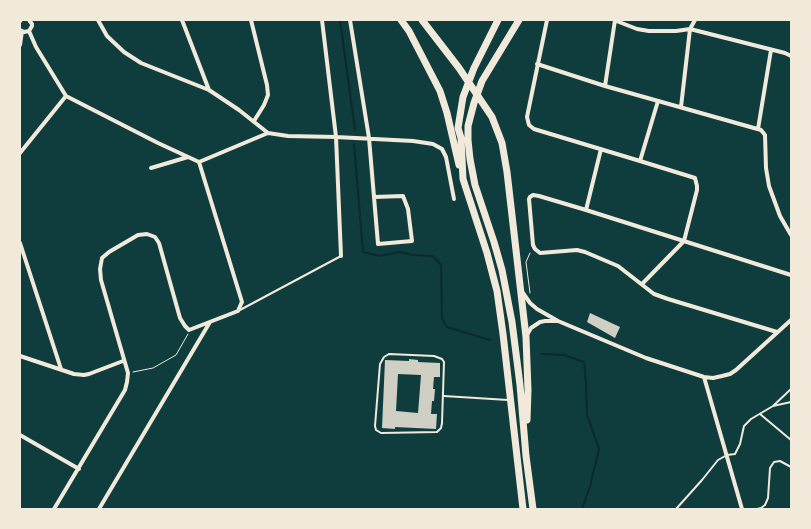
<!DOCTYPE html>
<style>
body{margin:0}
#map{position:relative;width:811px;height:529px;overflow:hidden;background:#0f3d3e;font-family:"Source Sans 3",sans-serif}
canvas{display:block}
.frame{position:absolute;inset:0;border:21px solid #f1e9da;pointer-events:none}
</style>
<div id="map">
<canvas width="811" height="529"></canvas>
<div class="frame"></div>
</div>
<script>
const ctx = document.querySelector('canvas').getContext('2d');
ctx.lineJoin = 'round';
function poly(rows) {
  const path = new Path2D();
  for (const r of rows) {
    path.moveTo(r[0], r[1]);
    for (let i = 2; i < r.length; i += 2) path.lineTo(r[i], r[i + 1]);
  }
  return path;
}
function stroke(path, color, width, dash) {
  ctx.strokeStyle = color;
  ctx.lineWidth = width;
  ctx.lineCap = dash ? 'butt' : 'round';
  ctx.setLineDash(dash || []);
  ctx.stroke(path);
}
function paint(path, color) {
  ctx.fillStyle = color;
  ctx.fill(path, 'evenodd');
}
stroke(poly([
 [340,20,355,130],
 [354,144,363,252,380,256,399,252,413,255,433,256,441,265,442,319,447,327,490,340],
 [541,354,564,355,584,362,586,382,587,415,599,449,590,486,582,509]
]), '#0a2a2b', 2);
paint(poly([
 [590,313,620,327,615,338,587,322],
 [409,359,418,360,418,362,440,363,440,377,434,377,433,389,435,389,434,401,432,401,431,414,437,414,436,429,395,427,395,429,382,428,385,360,409,361],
 [398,374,421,375,418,413,396,411]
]), '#cfcfc3');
stroke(poly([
 [530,293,526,262,530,253],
 [133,372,153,368,176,355,188,334]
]), '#f1e9da', 1);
stroke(poly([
 [240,310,341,256],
 [389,354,434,356,442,359,444,362,442,423,441,428,437,432,381,433,376,430,375,426,380,364,384,357,389,354],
 [444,396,508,400],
 [773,406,791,389],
 [760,414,791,440],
 [676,509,702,480,718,460,727,455,735,454,740,444,744,426,751,419,773,406,791,402],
 [757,509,761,508,765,505,768,498,770,468,774,462,780,461,791,467]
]), '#f1e9da', 2);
stroke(poly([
 [98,20,107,36,124,52,141,63,209,90,239,110,268,133,288,136,336,137,413,141,433,144,442,149,446,157,454,199],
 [182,20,209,90],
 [251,20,267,85,268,95,264,105,254,121],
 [322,20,336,137,341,256],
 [350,20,369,138,374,197,378,244,412,241,408,209,403,196,374,197],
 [547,20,527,117,529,125,534,129,640,161,695,178,697,186,697,190,684,241],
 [614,20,637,29,649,31,676,31,690,29,785,53,791,56],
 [20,21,21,20],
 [20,30,24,32,29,31,32,26,32,24,29,20],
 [29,31,36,47,66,96],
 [20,45,22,31],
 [537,64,605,86,761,130,765,135,766,168,769,186,780,216,791,235],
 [605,86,615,20],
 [66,96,158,143,199,162,268,133],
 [681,107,690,29,695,20],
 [758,129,771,50],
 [20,153,66,96],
 [640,161,658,101],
 [151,168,188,157],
 [586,210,601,149],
 [20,243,61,369],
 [642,284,684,241],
 [523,293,530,303,537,309,558,321,646,358,704,377,713,378,722,376,730,374,736,370,791,320],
 [777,332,668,299,654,294,618,266,585,252,577,250,540,253,535,249,533,245,529,199,530,197,533,195,539,196,586,210,791,275],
 [527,335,531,328,540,322,545,321,557,321],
 [20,356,74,374,84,375,89,374,123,361],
 [704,377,742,509],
 [20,435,79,469],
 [54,509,125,390,127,382,128,373,101,280,100,269,102,258,109,252,138,235,147,234,155,237,159,243,180,318,185,326,189,330,238,311,241,304,242,302,199,162],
 [99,509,210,322]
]), '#f1e9da', 4);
stroke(poly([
 [401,20,409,31,440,91,447,113,459,165],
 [422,20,459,68,492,117,502,143,507,172,526,337,528,390,527,420],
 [498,20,474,68,463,97,458,128,461,138,463,179,487,253,497,291,503,334,523,509],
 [519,20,482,81,474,103,468,126,468,140,470,159,475,185,494,242,502,270,512,322,520,385,526,456,533,509]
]), '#f1e9da', 7);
</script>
